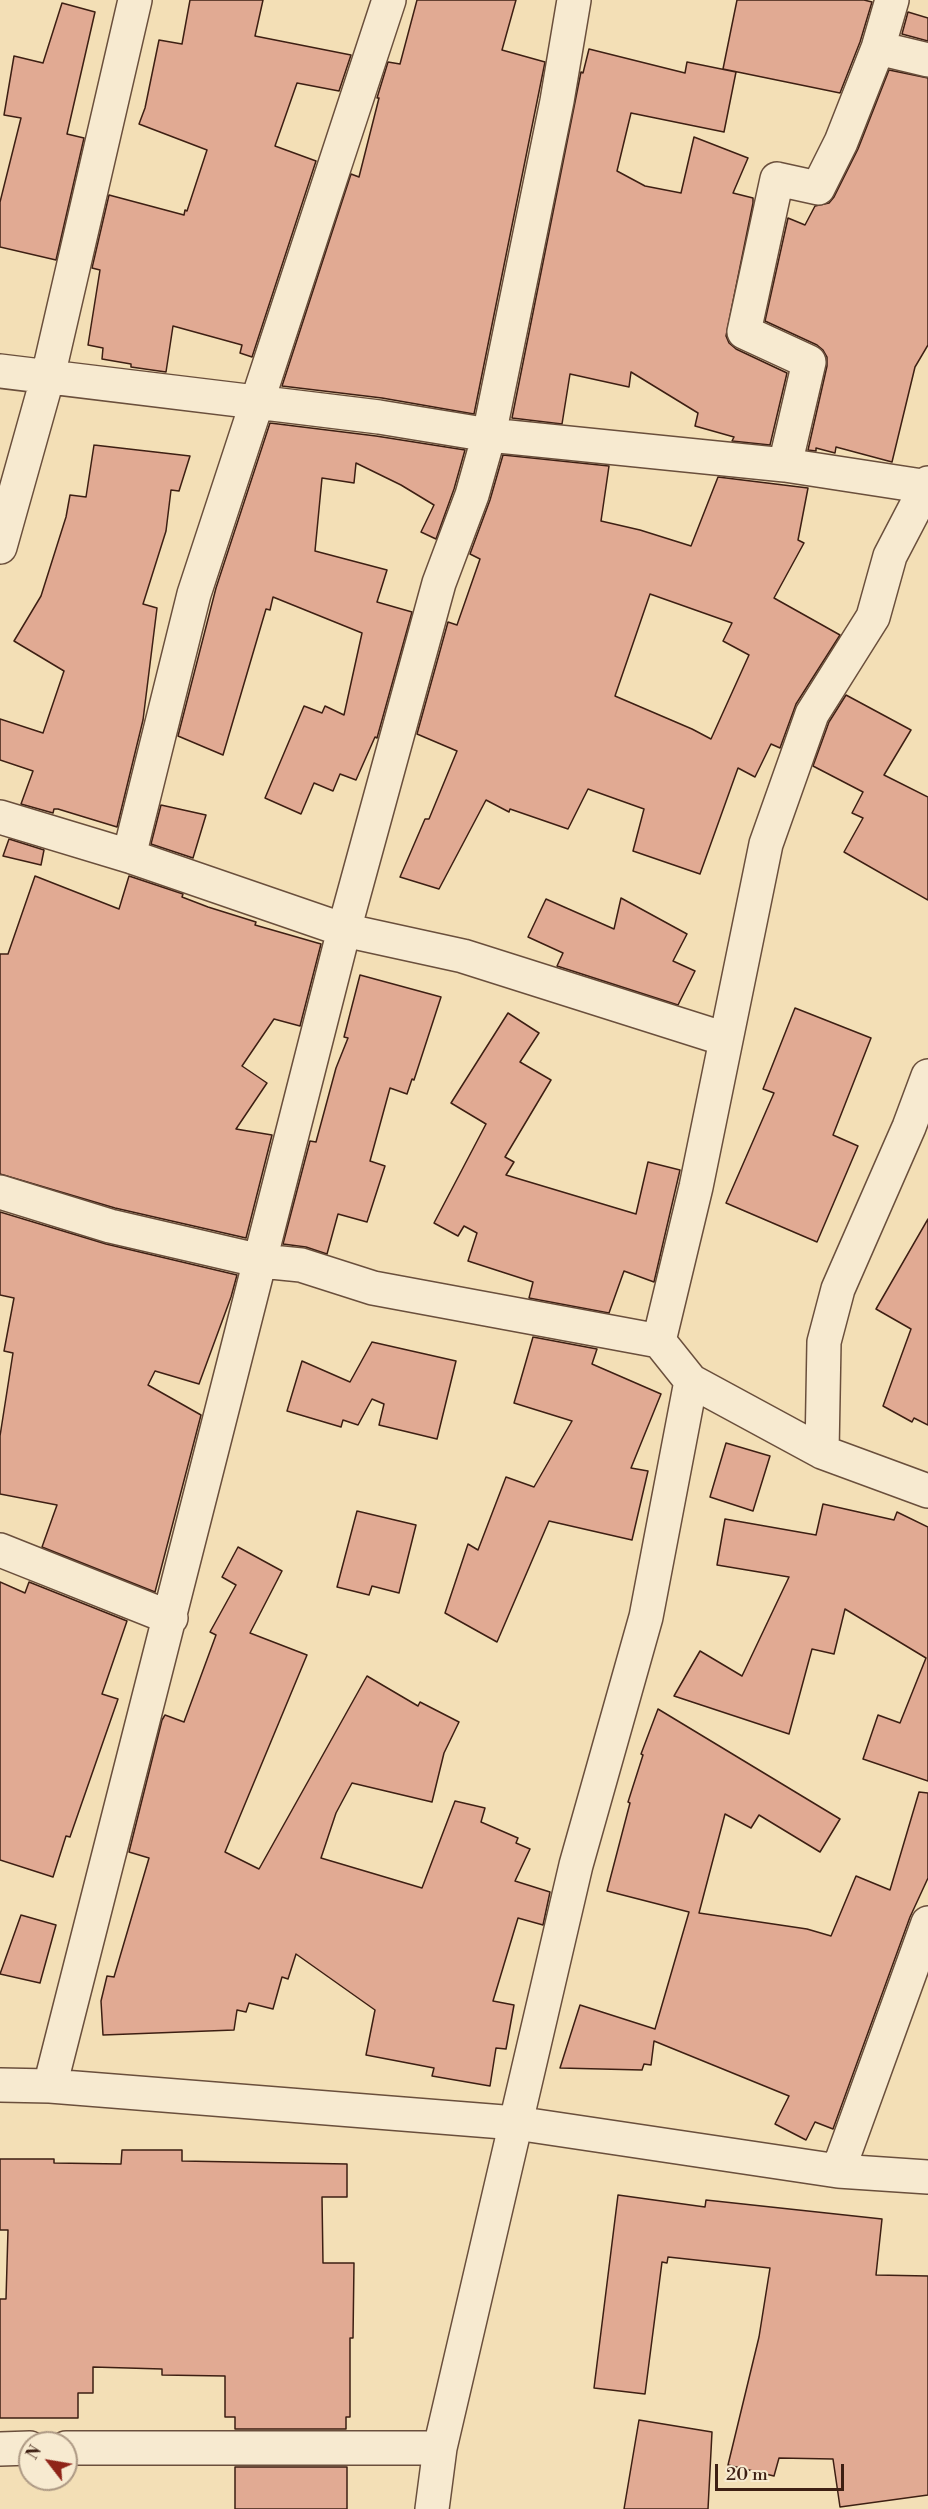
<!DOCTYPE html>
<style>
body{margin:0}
#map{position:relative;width:928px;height:2509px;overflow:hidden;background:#f3dfb6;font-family:"Libre Bodoni",serif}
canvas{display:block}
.north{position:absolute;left:18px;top:2431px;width:60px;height:60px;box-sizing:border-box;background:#f7ead0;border:2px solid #ad9984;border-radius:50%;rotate:301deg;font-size:16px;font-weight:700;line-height:24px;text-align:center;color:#3d1f13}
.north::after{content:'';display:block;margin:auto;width:21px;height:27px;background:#8f2418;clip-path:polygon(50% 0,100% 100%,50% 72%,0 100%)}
.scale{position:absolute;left:715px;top:2464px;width:129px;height:27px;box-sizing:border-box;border:3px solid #3d1f13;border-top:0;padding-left:8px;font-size:18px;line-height:21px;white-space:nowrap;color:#3d1f13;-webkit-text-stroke:4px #f7ead0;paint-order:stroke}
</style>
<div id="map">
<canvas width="928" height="2509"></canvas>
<div class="north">N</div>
<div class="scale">20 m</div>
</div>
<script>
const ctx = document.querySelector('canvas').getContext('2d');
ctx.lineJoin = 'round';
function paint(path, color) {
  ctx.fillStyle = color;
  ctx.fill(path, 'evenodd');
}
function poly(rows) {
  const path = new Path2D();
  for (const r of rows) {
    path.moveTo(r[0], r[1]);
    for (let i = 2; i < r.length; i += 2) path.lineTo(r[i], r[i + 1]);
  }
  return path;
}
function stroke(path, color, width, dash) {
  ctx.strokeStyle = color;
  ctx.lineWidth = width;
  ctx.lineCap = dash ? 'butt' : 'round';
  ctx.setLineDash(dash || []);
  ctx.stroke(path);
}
const building = poly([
 [190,0,263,0,255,36,351,55,339,91,297,83,275,146,316,161,252,357,240,353,242,345,173,326,166,372,131,367,131,364,102,359,103,348,88,345,100,270,92,268,109,195,184,215,185,210,187,211,207,150,139,124,145,108,159,40,182,44,190,0],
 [417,0,516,0,502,50,545,62,474,414,382,398,282,386,351,174,359,177,379,98,377,98,388,62,400,64,417,0],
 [737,0,864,0,872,2,860,42,840,93,723,69,737,0],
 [62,3,95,12,67,134,84,138,56,260,0,247,0,202,21,118,4,115,14,56,43,63,62,3],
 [908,12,928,18,928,41,902,34,908,12],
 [589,49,685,73,687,62,736,72,724,132,631,113,617,171,645,186,681,193,694,137,748,158,733,193,753,198,753,203,726,336,729,343,736,349,787,373,770,445,732,441,734,437,695,426,698,413,631,372,629,387,570,374,562,424,512,418,581,72,583,73,589,49],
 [889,70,928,78,928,345,915,367,892,462,836,447,835,453,816,448,816,451,808,450,827,366,827,357,823,350,817,345,765,321,788,218,805,225,815,206,829,203,834,197,858,149,889,70],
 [270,423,376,436,465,450,454,489,436,539,421,532,434,505,401,485,356,463,354,483,322,478,315,551,387,570,377,602,412,612,377,738,375,737,356,780,340,774,333,791,314,783,301,814,265,798,304,706,322,713,325,706,344,715,362,633,273,597,270,610,266,609,223,755,178,736,216,588,270,423],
 [94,445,190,456,179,491,171,490,166,531,143,604,157,608,143,720,117,827,58,809,54,809,53,813,21,804,33,771,0,760,0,719,43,733,64,671,14,641,41,596,66,517,70,495,86,497,94,445],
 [503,455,609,466,601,521,640,530,691,546,718,477,808,488,798,540,804,543,774,598,840,635,796,704,780,748,771,744,755,777,738,768,700,874,633,851,644,809,588,789,568,829,510,809,509,812,486,800,439,889,400,877,425,819,429,819,457,751,417,734,448,622,457,625,480,559,470,554,490,500,503,455],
 [650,594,732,623,723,641,749,655,711,739,692,729,615,696,650,594],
 [846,695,911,730,884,775,928,797,928,900,844,852,863,818,852,813,863,792,813,766,829,722,846,695],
 [161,805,206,815,193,858,151,844,161,805],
 [9,839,44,850,41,865,3,856,9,839],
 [35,876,119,909,129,876,183,894,182,897,208,907,256,922,255,925,321,944,300,1026,274,1019,242,1066,267,1083,236,1129,272,1135,246,1238,115,1208,0,1174,0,954,8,954,35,876],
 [621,898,687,934,673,961,695,971,678,1005,557,966,563,953,528,937,546,899,614,929,621,898],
 [360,975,441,997,414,1080,412,1079,407,1094,390,1088,370,1161,385,1166,367,1222,338,1214,327,1254,306,1247,283,1244,310,1141,316,1142,336,1068,348,1038,344,1037,360,975],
 [795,1008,871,1038,833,1135,858,1146,817,1242,726,1203,774,1093,763,1089,795,1008],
 [508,1013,539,1033,520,1062,551,1080,505,1157,514,1162,506,1175,636,1214,648,1162,680,1170,654,1282,624,1271,609,1313,529,1298,533,1282,468,1261,477,1233,464,1226,458,1236,434,1223,486,1124,451,1103,508,1013],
 [0,1212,106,1244,237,1275,231,1297,199,1384,155,1371,148,1385,201,1415,155,1592,42,1547,57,1505,0,1494,0,1436,13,1353,4,1351,14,1298,0,1295,0,1212],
 [928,1219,928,1425,914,1418,912,1422,883,1406,911,1329,876,1309,928,1219],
 [533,1337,597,1349,592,1364,661,1394,631,1468,648,1471,632,1540,549,1521,497,1642,445,1613,468,1544,478,1550,506,1477,534,1487,572,1421,514,1403,533,1337],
 [372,1342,456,1361,437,1439,379,1425,384,1404,372,1399,358,1425,343,1420,341,1427,287,1411,302,1361,350,1382,372,1342],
 [726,1443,770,1456,753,1511,710,1497,726,1443],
 [823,1504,894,1520,897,1512,928,1527,928,1781,863,1759,878,1715,900,1723,926,1658,845,1609,834,1654,812,1649,789,1734,674,1696,700,1651,742,1676,789,1577,717,1565,725,1519,816,1535,823,1504],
 [357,1511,416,1525,399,1593,372,1586,369,1595,337,1587,357,1511],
 [238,1547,282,1571,250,1633,307,1655,225,1852,259,1869,367,1676,418,1706,420,1702,459,1722,444,1753,432,1802,352,1783,336,1813,321,1858,422,1888,455,1801,485,1808,481,1822,518,1838,516,1843,530,1849,515,1881,550,1892,543,1925,518,1918,493,2001,514,2005,506,2049,496,2048,490,2086,432,2076,434,2068,366,2055,375,2010,296,1954,288,1979,282,1977,273,2009,249,2003,246,2012,237,2010,234,2030,103,2035,101,2001,107,1976,114,1977,149,1858,129,1852,162,1720,165,1715,184,1722,216,1635,210,1632,236,1585,222,1577,238,1547],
 [0,1582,25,1593,29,1582,127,1621,102,1694,118,1699,70,1837,66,1836,53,1877,0,1860,0,1582],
 [658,1709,840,1819,820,1852,759,1815,751,1828,725,1814,699,1913,807,1929,831,1936,856,1876,890,1890,919,1792,928,1793,928,1878,910,1917,833,2129,815,2122,806,2140,775,2124,789,2096,654,2041,651,2065,644,2064,642,2070,560,2068,580,2005,655,2029,689,1912,607,1891,630,1803,628,1802,643,1755,641,1754,658,1709],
 [21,1915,56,1925,40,1983,0,1974,21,1915],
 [122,2150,182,2150,182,2161,347,2164,347,2197,322,2197,323,2263,354,2263,353,2338,350,2338,350,2417,346,2417,346,2429,235,2429,235,2417,225,2417,225,2376,162,2375,162,2369,93,2367,93,2393,78,2393,78,2418,0,2418,0,2299,6,2299,8,2230,0,2230,0,2159,54,2159,54,2163,121,2164,122,2150],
 [618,2195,705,2207,706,2200,882,2219,876,2275,928,2276,928,2495,840,2507,833,2459,779,2458,774,2476,728,2465,759,2337,770,2268,668,2257,667,2263,662,2262,645,2394,594,2388,618,2195],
 [639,2420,712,2432,708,2509,624,2509,639,2420],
 [235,2467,347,2467,347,2509,235,2509,235,2467]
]);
paint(building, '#e1aa93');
stroke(building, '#3d1f13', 1.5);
const minor = poly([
 [878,48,928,60],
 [0,371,379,417,489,435,785,465,928,487],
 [785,465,809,362,744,332,777,179,818,188,841,142,878,48,892,0],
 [0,547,48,376,135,0],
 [0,817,129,856,344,930,463,956,725,1039],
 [129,856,194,594,389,0],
 [0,1192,110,1226,261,1261,301,1265,373,1288,659,1341,691,1381,822,1452,928,1491],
 [659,1341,696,1187,766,844,812,714,873,617,890,556,928,483],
 [822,1452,824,1342,838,1289,909,1127,928,1076],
 [0,1550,171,1618],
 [0,2085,50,2086,516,2123,838,2171,928,2177],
 [50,2086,344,930,439,583,472,495,489,435,557,101,574,0],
 [838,2171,928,1923],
 [66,2448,440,2448],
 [0,2449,30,2448],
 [432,2509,440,2448,576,1865,646,1617,691,1381]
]);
stroke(minor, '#6a4f3c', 36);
stroke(minor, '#f7ead0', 33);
</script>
